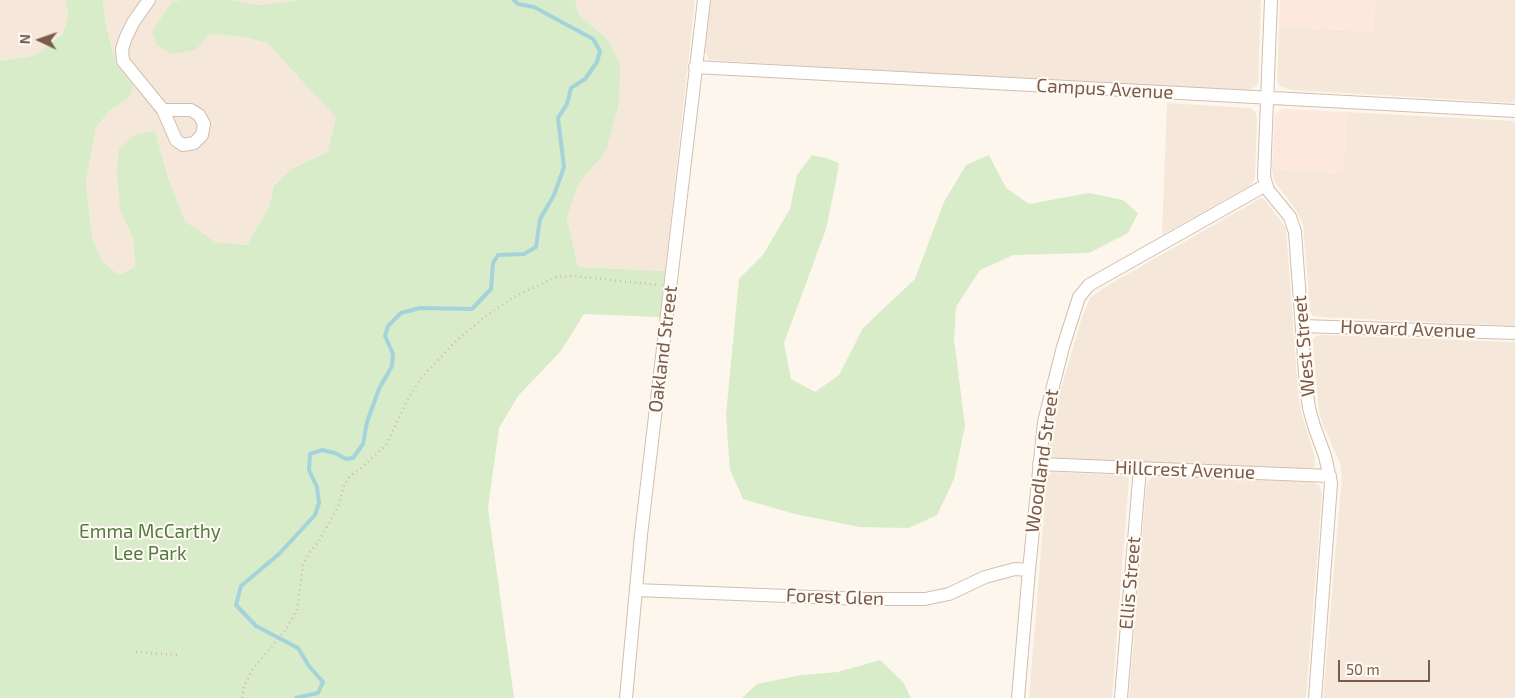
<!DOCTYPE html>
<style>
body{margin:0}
#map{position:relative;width:1515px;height:698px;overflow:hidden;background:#fdf6ec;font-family:"Exo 2",sans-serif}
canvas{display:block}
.north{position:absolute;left:15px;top:15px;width:50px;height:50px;-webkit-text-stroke:4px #fffaf3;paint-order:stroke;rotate:273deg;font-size:14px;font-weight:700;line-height:20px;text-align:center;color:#7a5c4d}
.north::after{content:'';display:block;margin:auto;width:18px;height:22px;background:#7a5c4d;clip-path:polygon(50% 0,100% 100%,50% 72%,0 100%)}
.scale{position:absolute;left:1338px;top:660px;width:92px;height:22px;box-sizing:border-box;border:2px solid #7a5c4d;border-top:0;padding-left:6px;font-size:15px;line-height:18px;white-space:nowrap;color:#7a5c4d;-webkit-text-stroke:4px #fffaf3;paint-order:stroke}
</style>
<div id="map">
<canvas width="1515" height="698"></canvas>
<div class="north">N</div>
<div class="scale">50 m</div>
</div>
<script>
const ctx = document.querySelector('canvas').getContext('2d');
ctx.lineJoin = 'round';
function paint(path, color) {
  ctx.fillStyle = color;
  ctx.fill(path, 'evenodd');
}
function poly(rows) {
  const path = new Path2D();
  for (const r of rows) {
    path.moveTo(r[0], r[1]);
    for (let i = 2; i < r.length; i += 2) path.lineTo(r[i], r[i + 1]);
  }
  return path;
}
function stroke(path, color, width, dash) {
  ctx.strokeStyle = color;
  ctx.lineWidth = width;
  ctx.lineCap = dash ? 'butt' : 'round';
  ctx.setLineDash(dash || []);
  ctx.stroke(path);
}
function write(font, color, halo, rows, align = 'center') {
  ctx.font = font + ' "Exo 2",sans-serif';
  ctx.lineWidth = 4;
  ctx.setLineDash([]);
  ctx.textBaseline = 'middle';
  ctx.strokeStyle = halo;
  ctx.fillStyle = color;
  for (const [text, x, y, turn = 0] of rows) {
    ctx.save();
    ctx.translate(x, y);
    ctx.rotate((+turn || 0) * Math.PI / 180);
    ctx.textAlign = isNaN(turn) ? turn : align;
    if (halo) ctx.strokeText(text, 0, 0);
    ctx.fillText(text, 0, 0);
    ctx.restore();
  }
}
paint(poly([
 [0,0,65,0,68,15,63,32,36,55,0,61],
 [103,0,181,0,172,2,196,50,210,34,244,37,267,43,336,118,327,152,291,169,274,184,269,207,247,245,216,242,185,221,168,178,120,211,133,238,135,267,119,275,102,261,92,237,86,181,96,128,109,111,130,97,133,86,116,64,105,21],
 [233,0,299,0,259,5],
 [575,0,695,0,665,271,578,267,567,218,578,185,606,151,608,40,579,15],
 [711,0,1261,0,1258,83,1257,86,1248,90,988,77,711,60,708,58,705,51],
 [1375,0,1515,0,1515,103,1292,90,1280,86,1277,83,1279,27,1373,31],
 [1167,103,1249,108,1255,111,1257,118,1255,178,1251,185,1162,235],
 [1347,112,1515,121,1515,326,1317,317,1312,315,1310,309,1303,224,1294,207,1274,181,1272,169,1343,173],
 [1261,198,1264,199,1286,228,1298,392,1301,412,1315,457,1315,466,1312,468,1301,469,1056,459,1052,457,1050,451,1050,444,1055,410,1082,317,1090,298,1105,287],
 [1323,335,1515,342,1515,698,1323,698,1342,476,1340,463,1323,425,1319,412,1313,345,1313,339,1317,336],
 [1053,472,1119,475,1129,478,1112,698,1029,698,1047,477,1049,474],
 [1154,475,1311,482,1319,485,1322,493,1306,698,1129,698,1146,489,1147,483]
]), '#f5e8da');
paint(poly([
 [1280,0,1375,0,1373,31,1279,27],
 [1284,109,1347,112,1343,173,1272,169,1275,115,1280,110]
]), '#fde8e0');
paint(poly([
 [65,0,103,0,105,21,116,64,133,86,130,97,109,111,96,128,86,181,92,237,102,261,119,275,135,267,133,238,120,211,117,172,119,148,134,135,155,131,168,178,185,221,216,242,247,245,269,207,274,185,291,169,327,152,336,118,267,43,244,37,210,34,196,50,171,54,157,45,152,31,172,2,181,0,233,0,259,5,300,0,575,0,579,15,608,40,620,65,619,103,606,151,578,185,567,218,578,267,665,271,660,317,584,314,561,351,518,396,499,428,488,508,514,698,0,698,0,61,36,55,63,33,68,15],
 [812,155,826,158,839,163,836,181,826,229,784,343,791,379,815,392,839,375,863,328,915,279,944,202,966,165,989,155,1006,188,1029,204,1089,193,1123,200,1138,213,1128,233,1089,253,1013,255,980,270,956,307,954,339,965,426,954,479,937,515,909,528,860,527,795,514,743,499,730,470,726,415,739,279,763,255,790,209,797,175],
 [880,660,903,682,911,698,742,698,757,684,801,675,838,672]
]), '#d8ecc9');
stroke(poly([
 [296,698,318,693,323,682,309,666,298,648,256,626,236,605,241,586,279,554,315,515,319,503,317,487,309,470,310,454,322,450,335,453,346,459,353,458,363,444,367,422,379,389,392,366,393,354,385,336,388,326,401,313,420,308,472,309,491,289,493,263,498,255,524,254,536,247,540,219,554,195,564,167,558,118,567,104,571,88,585,79,597,62,600,51,593,39,534,7,518,4,514,0]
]), '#a5d3da', 4);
const street = poly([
 [149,0,134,21,126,37,122,49,123,61,163,110,176,140,183,145,194,143,202,135,204,124,199,115,191,110,163,110],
 [1271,0,1264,177,1268,190,1290,217,1295,232,1306,386,1309,408,1314,426,1325,456,1331,483,1315,698],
 [695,67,1515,111],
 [1302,326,1515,333],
 [1039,464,1330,476],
 [636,590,863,599,925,599,949,594,985,577,1015,569,1029,570],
 [626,698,641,535,704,0],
 [1018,698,1029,570,1044,422,1063,347,1079,297,1089,285,1266,185],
 [1121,698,1140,468]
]);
stroke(street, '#d1beb0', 14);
stroke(poly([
 [136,652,178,655],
 [242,698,244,687,252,670,284,632,297,610,303,565,310,552,319,541,338,507,344,485,351,475,361,468,386,445,408,399,422,377,455,342,482,319,512,298,556,277,574,276,658,285]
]), '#d9b8a5', 2.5, [1, 4]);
stroke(street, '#fff', 12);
write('19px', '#7a5c4d', '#fffaf3', [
 ["Campus Avenue",1105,89,3],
 ["Howard Avenue",1408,329,2],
 ["West Street",1304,346,-95],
 ["Oakland Street",663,349,-83],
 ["Woodland Street",1042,461,-82],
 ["Hillcrest Avenue",1185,470,2],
 ["Ellis Street",1130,583,-85],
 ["Forest Glen",835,597,2]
]);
write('19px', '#537a41', '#fffaf3', [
 ["Emma McCarthy",150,532],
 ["Lee Park",150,554]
]);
</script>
